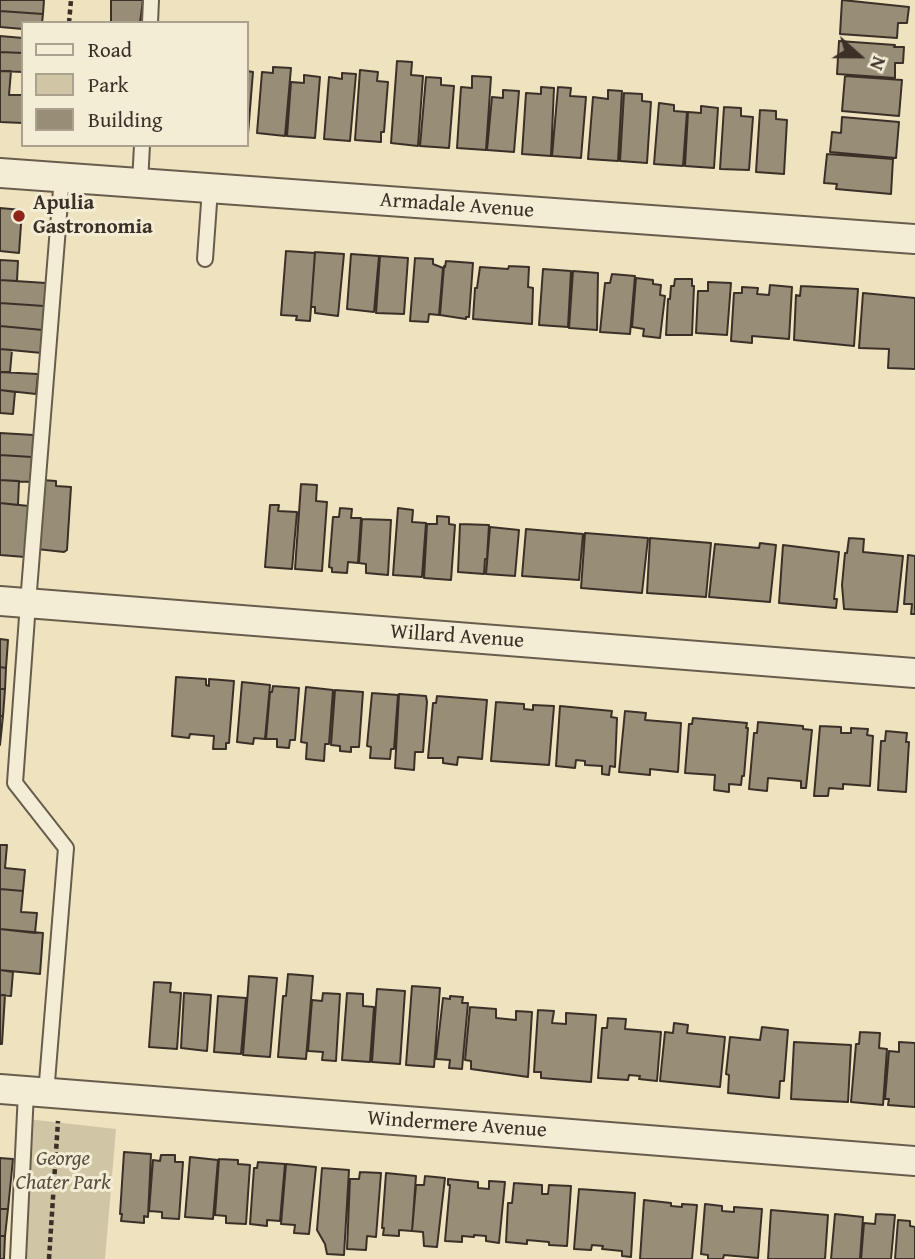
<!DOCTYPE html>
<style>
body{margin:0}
#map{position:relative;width:915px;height:1259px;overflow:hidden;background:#eee3be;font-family:"Gentium Book Plus",serif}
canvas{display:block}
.legend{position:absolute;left:21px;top:21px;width:228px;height:126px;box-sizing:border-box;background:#f4edd5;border:2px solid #aaa18f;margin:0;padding:9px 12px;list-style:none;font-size:21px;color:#3b3027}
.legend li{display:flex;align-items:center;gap:14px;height:35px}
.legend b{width:35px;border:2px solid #aaa18f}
.north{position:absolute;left:824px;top:21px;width:70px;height:70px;-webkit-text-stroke:5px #f4edd5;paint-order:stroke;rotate:111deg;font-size:19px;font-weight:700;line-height:28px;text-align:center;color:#3b3027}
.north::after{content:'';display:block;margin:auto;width:24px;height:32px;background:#3b3027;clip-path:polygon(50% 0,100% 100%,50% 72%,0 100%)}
</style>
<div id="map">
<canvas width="915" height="1259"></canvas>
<ul class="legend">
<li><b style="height:9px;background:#f4edd5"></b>Road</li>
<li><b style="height:19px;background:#d0c5a4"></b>Park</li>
<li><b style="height:19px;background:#988d76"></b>Building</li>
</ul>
<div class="north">N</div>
</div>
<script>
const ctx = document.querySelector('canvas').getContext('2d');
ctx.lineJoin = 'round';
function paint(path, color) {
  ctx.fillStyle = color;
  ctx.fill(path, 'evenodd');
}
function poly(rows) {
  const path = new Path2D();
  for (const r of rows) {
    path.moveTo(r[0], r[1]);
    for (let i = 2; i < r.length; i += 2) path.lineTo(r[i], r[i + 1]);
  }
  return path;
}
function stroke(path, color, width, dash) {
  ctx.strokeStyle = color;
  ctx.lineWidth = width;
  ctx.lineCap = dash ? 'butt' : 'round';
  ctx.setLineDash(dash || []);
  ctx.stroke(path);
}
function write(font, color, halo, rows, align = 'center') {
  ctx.font = font + ' "Gentium Book Plus",serif';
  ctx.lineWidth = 6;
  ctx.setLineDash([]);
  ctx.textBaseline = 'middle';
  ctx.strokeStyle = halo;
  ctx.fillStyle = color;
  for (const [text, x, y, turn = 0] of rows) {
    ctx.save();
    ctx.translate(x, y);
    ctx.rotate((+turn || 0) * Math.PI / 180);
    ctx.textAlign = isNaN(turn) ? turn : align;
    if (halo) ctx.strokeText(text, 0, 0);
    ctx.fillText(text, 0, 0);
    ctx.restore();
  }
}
paint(poly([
 [18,1118,116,1129,105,1259,9,1259]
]), '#d0c5a4');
const building = poly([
 [0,0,44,0,43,14,0,11,0,0],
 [111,0,143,0,140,23,111,23,111,0],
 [842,0,909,7,907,23,898,23,897,38,840,34,842,0],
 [0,11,43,14,42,23,23,23,23,29,0,27,0,11],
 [0,36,23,38,23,53,0,52,0,36],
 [839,41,895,45,894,47,904,47,903,63,895,63,895,78,837,74,839,41],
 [0,52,23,53,23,72,0,71,0,52],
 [397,61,412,62,411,75,423,76,418,146,391,143,397,61],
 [273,67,291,68,285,136,257,133,262,72,273,73,273,67],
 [360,70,378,72,377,81,388,82,384,132,381,132,381,142,355,140,360,70],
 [0,71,11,71,9,95,23,95,23,123,0,122,0,71],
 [247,71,253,72,248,134,247,134,247,71],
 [342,73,356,74,350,141,324,139,329,77,342,79,342,73],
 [304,75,320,77,315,138,287,136,291,82,304,83,304,75],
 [472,76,491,77,486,150,457,148,461,87,472,88,472,76],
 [845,76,902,80,899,116,842,111,845,76],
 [426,77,441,78,441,85,454,86,449,148,420,146,426,77],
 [541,87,554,88,551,156,522,154,526,93,541,94,541,87],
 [558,87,571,88,570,96,586,97,581,158,552,156,558,87],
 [503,90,519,91,514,152,487,150,492,97,503,98,503,90],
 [608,90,622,91,618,161,588,159,593,97,608,99,608,90],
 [624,93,642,94,642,101,651,102,647,163,620,161,624,93],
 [659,103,674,105,674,111,687,112,683,166,654,164,659,103],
 [701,106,718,108,714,168,685,166,688,112,701,113,701,106],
 [724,107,741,108,741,116,753,117,749,170,720,169,724,107],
 [760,110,776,111,776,119,787,120,784,174,756,172,760,110],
 [842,117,899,122,896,158,830,152,832,132,841,133,842,117],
 [827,154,893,159,891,194,836,189,837,184,824,183,827,154],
 [0,208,22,210,19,253,0,251,0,208],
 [286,251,315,253,310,321,296,320,297,316,281,315,286,251],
 [315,252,344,254,338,316,315,313,315,307,311,307,315,252],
 [351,254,379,256,374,312,347,309,351,254],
 [380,256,408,258,404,314,376,313,380,256],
 [415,258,433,259,433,264,443,268,439,315,429,314,428,322,410,321,415,258],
 [0,260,18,261,17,281,0,280,0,260],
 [446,261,473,263,469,317,466,317,466,319,440,315,444,266,445,267,446,261],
 [509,266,529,267,528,287,533,288,532,324,473,319,475,288,477,288,480,267,508,269,509,266],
 [543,269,571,271,568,327,539,325,543,269],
 [573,271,598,273,597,330,569,328,573,271],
 [612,274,635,276,630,334,600,332,605,283,610,283,612,274],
 [636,278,653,280,653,284,661,285,660,295,665,296,660,338,643,336,644,329,632,327,636,278],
 [675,279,692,279,692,286,694,286,692,335,666,335,668,299,670,299,671,286,674,286,675,279],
 [0,280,46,283,44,306,0,303,0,280],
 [708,282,731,283,727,335,696,333,698,291,708,291,708,282],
 [770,285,792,287,789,339,752,336,752,343,731,341,734,293,742,293,742,287,758,288,757,294,769,295,770,285],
 [801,286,858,289,854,346,794,340,796,295,800,296,801,286],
 [863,293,915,298,915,369,888,368,889,349,859,348,863,293],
 [0,303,44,306,43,330,0,326,0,303],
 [0,326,43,330,42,353,0,349,0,326],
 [0,349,12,350,10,372,0,372,0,349],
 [0,372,38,374,36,394,0,390,0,372],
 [0,390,15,392,13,414,0,413,0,390],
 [0,433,34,435,32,457,0,455,0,433],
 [0,455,32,457,31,482,0,480,0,455],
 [0,480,19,481,18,505,0,503,0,480],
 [42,480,56,481,56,486,71,487,67,550,64,552,37,549,42,480],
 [301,484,317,485,316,501,327,502,322,571,295,569,301,484],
 [0,503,29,506,25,557,0,555,0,503],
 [270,505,279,505,278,511,297,512,292,569,265,567,270,505],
 [340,508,352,509,351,518,361,518,358,563,348,562,347,573,332,572,332,568,329,567,333,517,339,517,340,508],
 [398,508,413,510,412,522,426,523,422,577,393,575,398,508],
 [437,516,449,517,449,524,455,525,451,580,424,578,427,524,437,524,437,516],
 [362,519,391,520,388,575,366,573,366,564,359,563,362,519],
 [460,524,489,525,487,559,485,559,484,574,458,572,460,524],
 [490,527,519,530,515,576,486,574,490,527],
 [526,529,583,534,579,580,522,576,526,529],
 [585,533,648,538,642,593,581,588,585,533],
 [650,538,711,543,706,597,647,593,650,538],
 [849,538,864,539,863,552,903,556,897,612,844,609,842,585,845,553,847,553,849,538],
 [760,543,776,545,770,602,709,597,715,544,759,548,760,543],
 [783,545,839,552,834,599,837,599,836,608,779,603,783,545],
 [908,555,915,556,915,614,911,614,912,604,904,604,908,555],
 [0,639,8,640,6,668,0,667,0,639],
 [0,667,6,668,5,689,0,689,0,667],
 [176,677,206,679,206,685,209,686,209,679,234,681,229,743,226,743,226,749,213,749,214,736,190,734,189,738,172,736,176,677],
 [242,682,270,685,265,739,254,738,253,744,237,742,242,682],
 [273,686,299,688,295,740,290,740,289,748,277,747,277,739,266,739,270,692,272,692,273,686],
 [306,687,333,690,329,744,325,744,324,761,306,759,307,743,301,742,306,687],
 [0,689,5,689,3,716,0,716,0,689],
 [335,690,363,692,359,747,351,747,351,752,340,751,340,746,331,745,335,690],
 [372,693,398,695,394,749,391,749,390,759,370,758,371,747,367,746,372,693],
 [399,694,426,696,427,702,423,752,415,752,414,770,395,768,399,694],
 [437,696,487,700,482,759,458,757,457,765,443,763,443,758,428,758,433,703,436,703,437,696],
 [496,702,524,704,524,709,533,710,533,705,554,706,549,765,491,761,496,702],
 [560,706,612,711,611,717,617,718,615,767,610,766,609,775,602,774,602,766,585,765,585,761,576,760,575,768,556,766,560,706],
 [625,711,646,713,645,720,681,723,678,772,650,769,650,775,619,772,625,711],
 [0,716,3,716,0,745,0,716],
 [693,718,747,723,746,728,748,728,744,776,742,776,741,785,729,784,729,792,714,790,715,775,685,773,689,724,692,724,693,718],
 [758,722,803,726,803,729,812,730,806,788,801,788,801,781,768,778,767,791,749,789,754,733,757,733,758,722],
 [820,726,841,727,841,733,851,733,851,728,868,729,867,735,873,736,870,786,843,784,843,789,829,788,828,796,814,796,820,726],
 [886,731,907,733,906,742,909,742,906,792,878,790,881,741,885,741,886,731],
 [0,845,7,845,5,868,25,870,23,891,0,889,0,845],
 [0,889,23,891,21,912,37,913,35,933,0,929,0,889],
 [0,929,43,933,40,974,0,970,0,929],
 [0,970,13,972,11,996,0,995,0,970],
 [288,974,313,976,306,1059,278,1057,283,996,286,996,288,974],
 [249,976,277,978,270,1057,243,1055,249,976],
 [154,982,171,983,170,992,181,993,177,1049,149,1047,154,982],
 [412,986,440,988,434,1067,406,1065,412,986],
 [377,989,405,991,400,1064,372,1062,377,989],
 [184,993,211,995,207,1051,181,1048,184,993],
 [323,993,340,994,336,1061,322,1060,323,1052,308,1051,312,1000,322,1001,323,993],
 [347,993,363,994,363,1006,374,1007,370,1062,342,1060,347,993],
 [0,995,5,995,2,1044,0,1044,0,995],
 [218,996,246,998,241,1054,214,1052,218,996],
 [450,996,463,997,462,1003,468,1003,462,1069,449,1068,450,1060,436,1059,443,998,450,999,450,996],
 [470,1007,496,1009,496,1018,516,1020,516,1011,532,1012,528,1077,471,1069,471,1061,465,1060,470,1007],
 [538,1010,554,1011,552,1023,566,1024,566,1013,596,1015,591,1082,541,1078,541,1072,534,1072,538,1010],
 [608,1018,626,1019,625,1029,661,1032,657,1081,639,1079,640,1076,629,1075,628,1080,598,1078,602,1028,607,1028,608,1018],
 [674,1023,688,1025,687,1033,725,1037,720,1087,660,1081,665,1032,673,1033,674,1023],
 [762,1027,788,1030,784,1081,780,1081,779,1098,728,1093,729,1075,726,1074,730,1037,760,1040,762,1027],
 [860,1032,880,1033,879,1048,887,1049,883,1105,851,1102,856,1044,859,1044,860,1032],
 [794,1042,851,1045,848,1102,791,1099,794,1042],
 [899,1042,915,1043,915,1107,888,1105,889,1099,885,1099,889,1051,899,1052,899,1042],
 [124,1152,151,1154,148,1217,144,1216,144,1223,121,1221,122,1214,120,1214,124,1152],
 [161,1155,175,1155,175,1162,183,1162,179,1219,162,1218,162,1212,149,1211,153,1160,160,1161,161,1155],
 [190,1157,218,1160,213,1219,185,1217,190,1157],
 [0,1158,13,1159,8,1209,0,1209,0,1158],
 [219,1159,238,1160,238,1164,250,1165,246,1224,226,1223,226,1216,215,1215,219,1159],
 [258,1162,285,1164,280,1221,267,1220,267,1226,250,1224,254,1168,257,1168,258,1162],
 [286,1164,316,1167,309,1234,294,1233,295,1225,281,1224,286,1164],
 [322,1168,349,1170,344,1255,327,1254,325,1244,317,1230,322,1168],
 [360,1172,381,1173,376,1237,367,1236,366,1250,347,1249,350,1179,359,1179,360,1172],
 [386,1173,416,1176,412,1231,399,1230,399,1236,383,1235,384,1228,382,1228,386,1173],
 [425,1176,445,1178,437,1247,424,1246,423,1232,412,1231,416,1185,424,1185,425,1176],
 [448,1179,478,1182,478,1188,489,1189,489,1181,505,1182,499,1243,486,1241,486,1236,474,1235,474,1237,462,1236,462,1242,445,1241,450,1185,448,1185,448,1179],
 [514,1183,542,1185,542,1194,548,1194,549,1185,571,1186,567,1246,549,1245,549,1242,527,1240,527,1244,506,1242,508,1203,512,1203,514,1183],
 [579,1189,635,1193,631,1257,622,1256,622,1251,602,1249,603,1246,592,1245,591,1250,574,1249,579,1189],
 [644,1200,671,1203,671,1206,682,1207,682,1204,697,1205,692,1259,640,1259,644,1200],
 [705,1204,722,1206,722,1211,734,1212,734,1207,762,1209,758,1258,724,1255,723,1259,708,1259,708,1255,701,1254,705,1204],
 [0,1209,8,1209,5,1236,0,1236,0,1209],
 [771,1210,828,1215,825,1259,768,1259,771,1210],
 [835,1214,863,1217,860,1259,831,1259,835,1214],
 [876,1214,895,1215,891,1259,861,1259,864,1223,875,1224,876,1214],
 [898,1220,910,1221,910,1226,915,1227,915,1259,895,1259,898,1220],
 [0,1236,5,1236,4,1259,0,1259,0,1236]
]);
paint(building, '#988d76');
stroke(building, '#3b3027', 2);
const service = poly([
 [150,23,151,0],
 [140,183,142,145],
 [205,259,210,189],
 [46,1094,66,848,15,783,28,603,62,177],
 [18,1259,26,1092]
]);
const minor = poly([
 [0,173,915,239],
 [0,601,915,673],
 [0,1089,915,1161]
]);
stroke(service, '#685d4d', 18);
stroke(minor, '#685d4d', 32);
stroke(poly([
 [69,23,71,0],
 [49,1259,58,1121]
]), '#3b3027', 4.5, [5, 3.5]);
stroke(service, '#f4edd5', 14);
stroke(minor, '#f4edd5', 28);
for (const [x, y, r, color] of [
 [19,216,7,"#8f2418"]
]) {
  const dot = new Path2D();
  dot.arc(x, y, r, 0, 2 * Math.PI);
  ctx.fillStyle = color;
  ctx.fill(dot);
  stroke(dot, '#f4edd5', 2.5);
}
write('bold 21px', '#3b3027', '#f4edd5', [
 ["Apulia",33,204],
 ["Gastronomia",33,228]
], 'left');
write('21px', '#3b3027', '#f4edd5', [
 ["Armadale Avenue",457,206,4],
 ["Willard Avenue",457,637,4],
 ["Windermere Avenue",457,1125,4]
]);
write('italic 21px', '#594e40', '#f4edd5', [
 ["George",63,1160],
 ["Chater Park",63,1184]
]);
</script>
